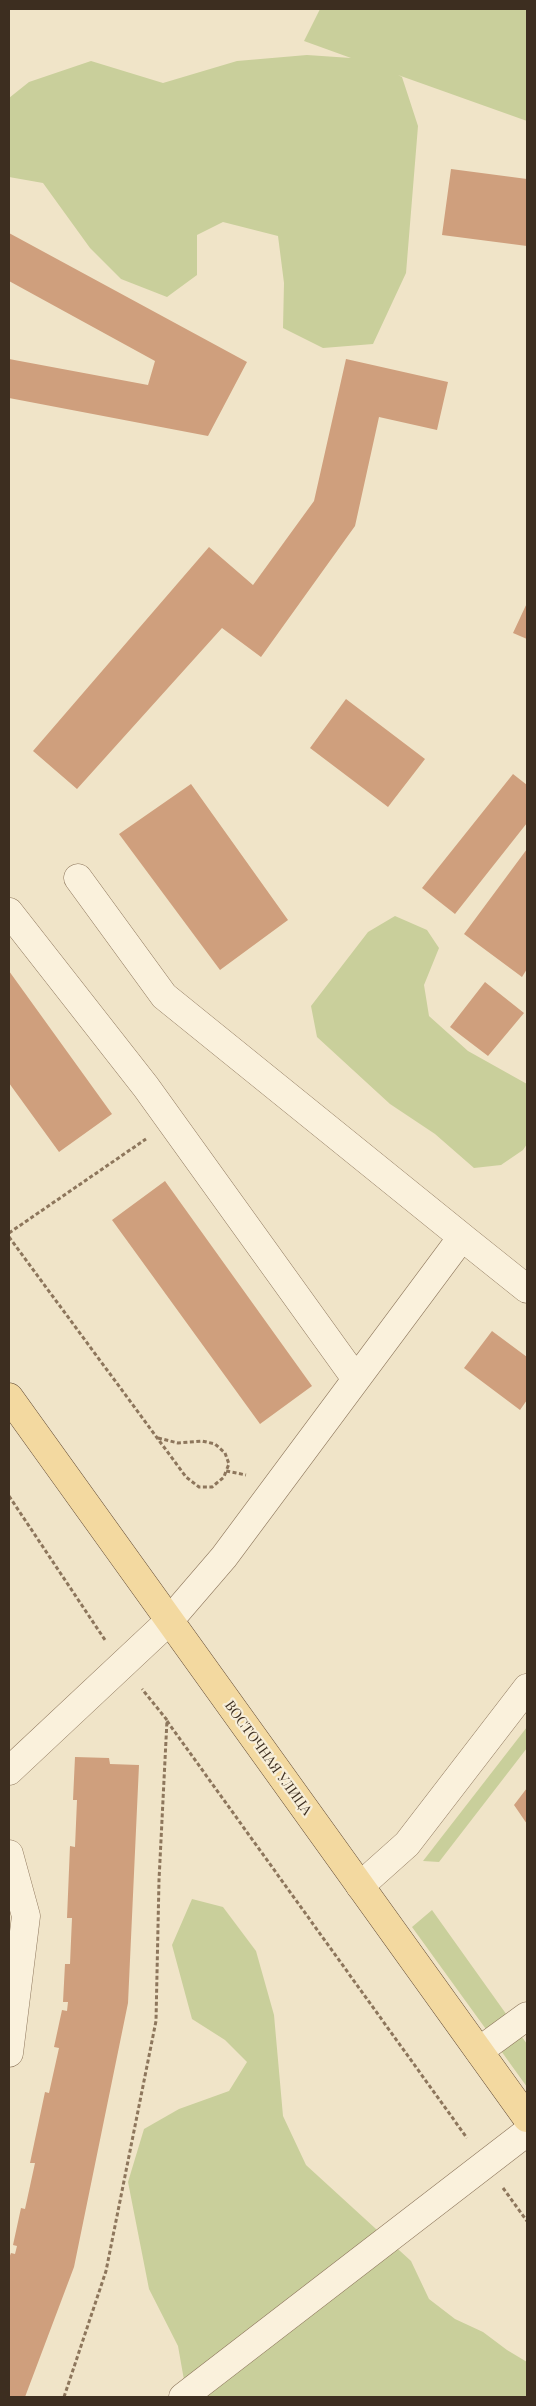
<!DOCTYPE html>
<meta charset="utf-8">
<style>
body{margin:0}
#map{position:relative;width:536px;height:2406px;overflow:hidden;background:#f0e4c8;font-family:"Playfair Display",serif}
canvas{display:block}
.frame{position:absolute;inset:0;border:10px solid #3d2e20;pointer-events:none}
</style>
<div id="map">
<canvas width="536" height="2406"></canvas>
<div class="frame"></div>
</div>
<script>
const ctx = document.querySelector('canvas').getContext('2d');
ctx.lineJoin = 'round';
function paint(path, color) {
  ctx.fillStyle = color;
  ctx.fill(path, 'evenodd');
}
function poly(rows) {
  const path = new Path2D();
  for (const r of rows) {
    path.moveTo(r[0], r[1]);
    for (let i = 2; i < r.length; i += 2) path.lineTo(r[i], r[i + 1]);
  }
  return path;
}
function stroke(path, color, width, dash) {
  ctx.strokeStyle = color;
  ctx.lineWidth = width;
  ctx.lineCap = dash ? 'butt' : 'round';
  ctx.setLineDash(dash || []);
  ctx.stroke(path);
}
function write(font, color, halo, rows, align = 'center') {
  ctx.font = font + ' "Playfair Display",serif';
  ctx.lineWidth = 4.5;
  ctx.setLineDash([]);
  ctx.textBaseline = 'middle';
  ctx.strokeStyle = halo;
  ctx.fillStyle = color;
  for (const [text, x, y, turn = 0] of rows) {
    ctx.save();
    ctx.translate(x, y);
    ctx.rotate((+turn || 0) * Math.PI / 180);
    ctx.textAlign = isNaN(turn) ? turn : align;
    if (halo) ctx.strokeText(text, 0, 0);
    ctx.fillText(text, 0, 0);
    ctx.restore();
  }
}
paint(poly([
 [320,9,527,9,527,121,398,75,402,77,418,126,406,273,373,344,323,348,283,328,284,283,278,236,223,222,197,235,197,275,167,297,121,279,90,248,43,183,9,177,9,98,29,82,91,61,163,83,237,61,307,55,351,58,304,41],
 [395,916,427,930,439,948,424,985,429,1016,468,1051,527,1084,527,1144,523,1150,501,1165,474,1168,435,1134,390,1104,317,1037,311,1006,368,932],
 [527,1727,527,1748,439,1862,423,1861],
 [192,1899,223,1907,256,1951,274,2015,283,2116,306,2165,411,2261,429,2299,455,2319,483,2332,507,2350,527,2362,527,2397,187,2397,178,2346,149,2289,128,2182,144,2129,179,2109,229,2091,247,2062,225,2040,192,2019,172,1945],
 [432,1910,509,2018,488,2032,412,1927],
 [519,2033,527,2044,527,2087,499,2048]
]), '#c9cf9b');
paint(poly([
 [451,169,527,179,527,246,442,235],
 [9,233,247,362,208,436,9,398,9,359,148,385,155,361,9,281],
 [346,359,448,382,437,430,379,417,355,526,261,657,222,628,77,789,33,751,209,547,253,585,314,501],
 [527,603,527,639,513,633],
 [346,699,425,759,388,807,310,748],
 [513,774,527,785,527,823,455,914,422,888],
 [191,784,288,920,220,970,119,834],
 [527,849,527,969,522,977,464,934],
 [9,971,112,1114,59,1152,9,1083],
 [485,982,524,1013,488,1056,450,1027],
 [165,1181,312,1386,260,1424,112,1220],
 [492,1331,527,1357,527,1400,520,1410,464,1368],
 [75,1757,109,1758,110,1764,139,1765,128,2003,74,2267,25,2397,9,2397,9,2258,11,2253,15,2254,17,2246,13,2245,21,2208,25,2209,35,2163,30,2163,45,2092,49,2093,59,2048,54,2047,62,2010,67,2011,68,2002,63,2002,65,1964,70,1964,72,1918,67,1918,70,1846,75,1847,77,1800,73,1800],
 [527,1788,527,1824,514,1805]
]), '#cf9f7d');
const minor = poly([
 [78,878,164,996,462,1237],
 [9,912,146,1087,356,1379],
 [9,1771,169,1621,224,1557,462,1237,527,1289],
 [9,1854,26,1916,9,2053],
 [360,1886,407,1844,527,1688],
 [479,2051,527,2016],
 [183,2397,527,2132]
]);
const major = poly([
 [9,1397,527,2118]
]);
stroke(minor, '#8d765c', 29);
stroke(major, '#5b4430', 29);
stroke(poly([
 [9,1233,146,1139],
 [9,1237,186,1477,199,1487,212,1487,224,1477,226,1471],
 [158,1438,178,1443,202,1441,215,1444,225,1453,229,1464,226,1471,246,1475],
 [9,1496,105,1640],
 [167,1721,467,2138],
 [503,2188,527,2221],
 [64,2397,106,2271,156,2021,159,1880,167,1720,142,1689]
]), '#8d765c', 3, [4, 2.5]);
stroke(minor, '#faf1dc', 28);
stroke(major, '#f3d9a0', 28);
write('14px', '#3d2e20', '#f7eed8', [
 ["ВОСТОЧНАЯ УЛИЦА",268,1758,54]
]);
</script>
